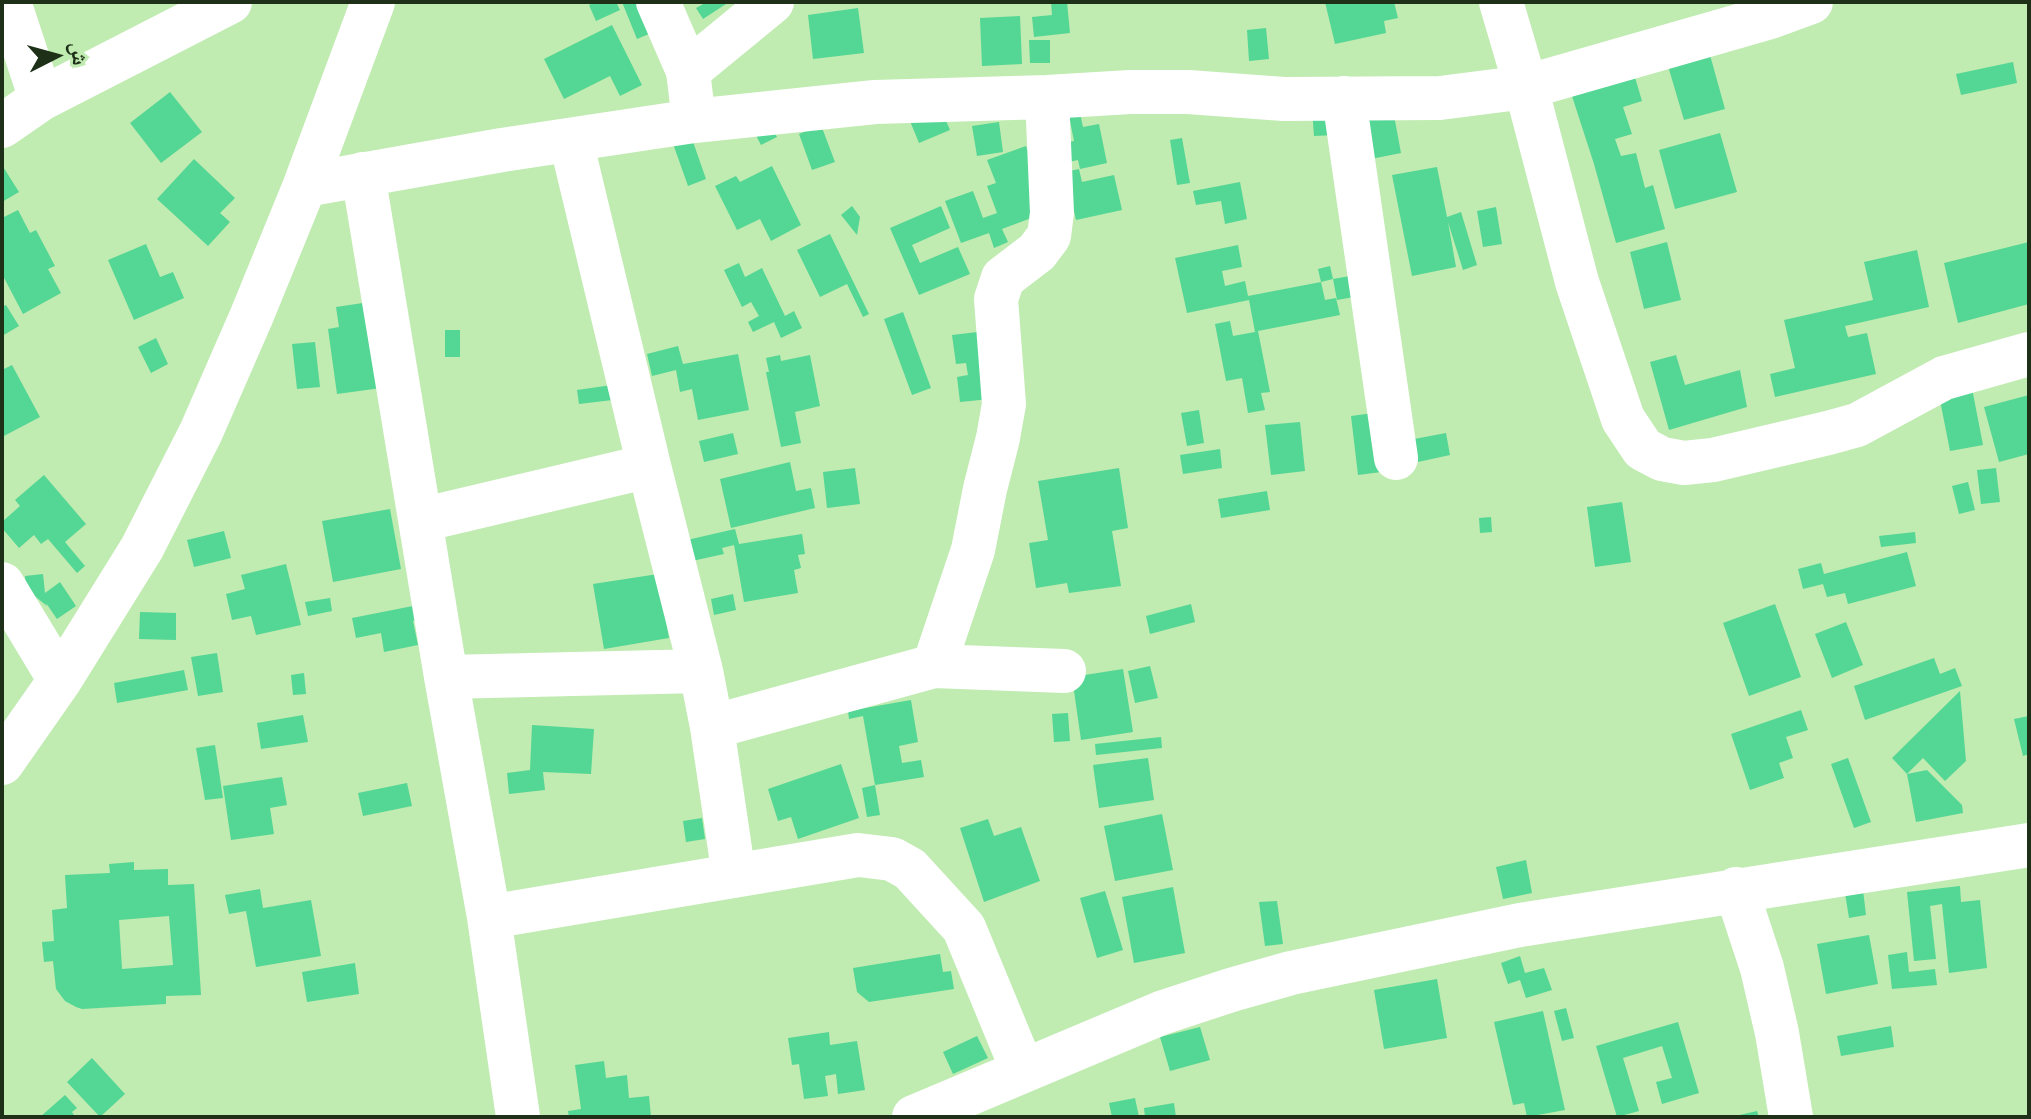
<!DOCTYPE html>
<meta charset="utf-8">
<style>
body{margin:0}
#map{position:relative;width:2031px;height:1119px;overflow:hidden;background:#c0ebb1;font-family:Lora,"Noto Naskh Arabic",serif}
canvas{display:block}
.frame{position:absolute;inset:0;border:4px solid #1f3019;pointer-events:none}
.north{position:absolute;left:16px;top:16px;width:80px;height:80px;-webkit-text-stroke:6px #c0ebb1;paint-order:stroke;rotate:84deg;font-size:22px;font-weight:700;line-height:32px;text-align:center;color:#1f3019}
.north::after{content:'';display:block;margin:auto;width:28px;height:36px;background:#1f3019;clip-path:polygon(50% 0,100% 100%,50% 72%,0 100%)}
</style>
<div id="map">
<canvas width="2031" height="1119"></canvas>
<div class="frame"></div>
<div class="north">ش</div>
</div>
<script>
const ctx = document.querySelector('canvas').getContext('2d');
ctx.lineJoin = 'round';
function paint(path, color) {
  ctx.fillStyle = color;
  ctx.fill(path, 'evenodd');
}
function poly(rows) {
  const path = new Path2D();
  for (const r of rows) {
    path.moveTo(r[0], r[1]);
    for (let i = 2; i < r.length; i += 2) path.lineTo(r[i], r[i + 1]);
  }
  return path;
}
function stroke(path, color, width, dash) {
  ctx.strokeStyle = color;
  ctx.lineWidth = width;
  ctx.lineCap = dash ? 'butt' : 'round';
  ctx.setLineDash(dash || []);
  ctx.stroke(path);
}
paint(poly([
 [595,2,616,2,620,10,596,21,589,5],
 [622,2,664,2,673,24,637,39],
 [707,2,725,2,726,4,703,19,696,8],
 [1051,2,1067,2,1070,33,1034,37,1032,17,1052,15],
 [1325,2,1394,2,1398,18,1384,21,1386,33,1335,44],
 [858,8,864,53,813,59,808,15],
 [1020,16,1022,64,982,66,980,18],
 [612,25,642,85,620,96,610,76,564,99,544,59],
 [1266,28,1269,59,1249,61,1247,30],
 [1029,40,1050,40,1050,63,1030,63],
 [1710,55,1725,109,1684,120,1668,66],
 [2013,62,2017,83,1961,95,1956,74],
 [1634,74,1642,101,1623,107,1632,134,1615,139,1621,156,1636,153,1645,188,1653,185,1665,229,1616,243,1594,164,1571,93],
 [170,92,202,132,161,163,130,123],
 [1335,108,1336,135,1314,136,1312,109],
 [941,109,950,130,919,143,910,121],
 [1393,110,1401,153,1361,161,1353,117],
 [1080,113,1083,127,1099,124,1107,163,1080,169,1078,160,1064,163,1060,144,1074,141,1069,116],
 [766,116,777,137,761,145,750,124],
 [999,122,1003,152,977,156,972,126],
 [821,125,835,162,812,170,799,134],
 [1720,133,1737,192,1675,209,1659,150],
 [691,136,706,179,688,186,671,138],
 [1182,138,1190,183,1177,185,1170,140],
 [1026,146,1050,211,1002,229,1008,242,994,248,989,233,961,243,945,201,973,191,983,218,997,213,987,186,996,183,987,160],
 [194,159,235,198,220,213,230,222,208,246,157,199],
 [2,165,19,192,2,202],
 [772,166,801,225,771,241,760,219,737,230,715,186,736,176,740,182],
 [1437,167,1447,217,1461,212,1477,265,1463,270,1448,222,1456,267,1412,276,1392,175],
 [1079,169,1082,182,1114,175,1122,210,1076,220,1065,172],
 [1240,182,1247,219,1225,224,1221,201,1196,205,1193,191],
 [852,206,860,217,857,235,841,215],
 [941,206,950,228,912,245,920,263,958,247,970,274,919,295,890,228],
 [1496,207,1502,244,1483,247,1477,211],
 [18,210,30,233,36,230,55,266,48,269,61,293,23,314,2,274,2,218],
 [830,234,869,314,863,317,847,284,820,297,797,250],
 [1667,242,1681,300,1644,309,1630,252],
 [2029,242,2029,304,1958,323,1944,263],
 [146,244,160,277,173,272,184,298,134,320,108,260],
 [1238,245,1242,267,1222,271,1225,286,1245,281,1248,296,1321,282,1325,300,1336,298,1340,315,1258,331,1270,392,1261,393,1265,410,1248,413,1242,378,1226,381,1215,324,1230,321,1233,336,1255,332,1249,300,1187,313,1175,258],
 [1917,250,1929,307,1845,326,1848,337,1867,333,1876,374,1775,397,1770,374,1795,368,1784,320,1873,300,1864,262],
 [739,263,745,277,762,268,785,316,794,311,802,328,781,338,774,322,753,332,748,322,759,316,751,302,742,307,724,270],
 [1330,266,1333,279,1321,282,1318,269],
 [1361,274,1365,295,1337,300,1333,279],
 [383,300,396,386,337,394,328,329,339,327,336,307],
 [6,305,19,326,2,336,2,307],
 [903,312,931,388,912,395,884,319],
 [1003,329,1010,397,960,402,957,377,968,375,966,363,956,364,952,335],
 [445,330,460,330,460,357,445,357],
 [156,338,168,364,151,373,138,347],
 [315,342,320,387,297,389,292,344],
 [678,346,683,364,738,354,749,410,698,420,692,389,680,392,676,370,652,376,647,354],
 [780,355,781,361,810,355,820,406,795,412,801,443,781,447,766,372,769,372,766,358],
 [1676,355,1685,385,1740,370,1747,407,1669,430,1650,362],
 [12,365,40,417,2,437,2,370],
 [1970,378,1983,445,1950,451,1937,385],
 [619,384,621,399,579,404,577,390],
 [2029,395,2029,454,1999,462,1984,407],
 [1199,410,1204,443,1187,446,1181,413],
 [1381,412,1389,471,1358,475,1351,416],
 [1300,422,1305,471,1271,475,1265,425],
 [733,433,738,454,704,462,699,441],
 [1446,433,1450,455,1418,462,1414,439],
 [1220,449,1222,468,1183,474,1180,455],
 [790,462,796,491,811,488,815,508,731,528,720,479],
 [855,468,860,504,827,508,823,472],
 [1119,468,1128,528,1112,531,1121,586,1069,593,1067,583,1036,588,1029,543,1048,540,1038,481],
 [1996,468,2000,502,1981,504,1977,470],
 [44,475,86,524,65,542,85,566,77,573,48,539,41,544,34,535,19,548,2,528,2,522,20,506,15,500],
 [1968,482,1975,510,1959,514,1952,486],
 [1267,491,1270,510,1221,518,1218,499],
 [1622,502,1631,562,1595,567,1587,507],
 [390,509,401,569,333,582,322,521],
 [1491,517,1492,532,1480,533,1479,518],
 [735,529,739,544,802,534,805,554,798,555,801,568,794,570,798,593,744,602,734,545,722,548,724,554,692,561,687,540],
 [224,531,231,558,194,567,187,540],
 [1915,532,1916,543,1881,547,1879,536],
 [1907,552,1916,586,1848,604,1845,593,1827,597,1823,584,1803,589,1798,569,1821,563,1824,574],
 [286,564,301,625,256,635,251,616,232,620,226,594,245,589,241,575],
 [43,574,45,593,60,582,76,606,57,619,46,603,47,606,26,589,25,576],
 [658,574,669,638,604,649,593,584],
 [733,594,736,610,714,615,711,599],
 [330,598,332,611,308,616,305,602],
 [423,604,425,619,413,621,418,645,384,652,381,633,356,638,352,618],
 [1191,604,1195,622,1150,634,1146,616],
 [1775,604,1801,677,1749,696,1723,623],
 [140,612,176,613,176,640,139,639],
 [1846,622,1863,665,1832,678,1815,634],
 [217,653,223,692,198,696,191,657],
 [1934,658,1940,674,1955,668,1962,686,1865,720,1854,686],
 [1150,666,1158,698,1135,703,1128,671],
 [1123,669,1133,732,1081,740,1072,677],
 [184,670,188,690,117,703,114,683],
 [304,673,306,694,293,695,291,675],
 [1960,691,1966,761,1945,781,1923,758,1907,774,1892,758],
 [911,700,918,742,899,746,902,763,921,760,924,777,875,785,863,716,849,719,848,711],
 [1801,710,1808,730,1786,737,1793,758,1779,763,1784,778,1750,790,1731,734],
 [1068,713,1070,741,1054,742,1052,714],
 [303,715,308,742,261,749,257,723],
 [2029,716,2029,754,2023,756,2014,719],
 [532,725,594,729,591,774,543,772,545,790,509,794,507,773,530,770],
 [1161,737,1162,748,1096,755,1095,744],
 [215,745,223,798,205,800,196,748],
 [1148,758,1154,800,1099,808,1093,765],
 [1848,758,1871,822,1854,828,1831,764],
 [841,764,859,818,798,839,791,817,778,821,768,789],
 [1927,770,1962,805,1963,813,1916,822,1907,774],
 [282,777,287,805,270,808,274,834,231,840,223,786],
 [407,783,412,806,363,816,358,793],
 [875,785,880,815,867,817,862,788],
 [1162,814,1173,870,1115,881,1104,826],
 [702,818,705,839,686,842,683,821],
 [988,819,994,836,1021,827,1040,881,984,902,960,828],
 [1526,860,1532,893,1503,899,1496,867],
 [134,862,134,870,168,869,168,885,194,884,201,995,166,996,166,1004,82,1009,76,1007,65,1001,56,989,53,961,44,962,42,942,54,941,52,910,67,908,65,875,110,873,109,864],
 [169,916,173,965,122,969,119,920],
 [1960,886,1961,902,1980,900,1987,968,1949,973,1942,904,1930,906,1936,959,1914,961,1907,892],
 [1173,887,1185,953,1134,963,1122,897],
 [260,889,263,908,311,900,321,956,256,967,246,911,229,914,225,895],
 [1863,890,1866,915,1849,918,1845,893],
 [1105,891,1123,950,1097,958,1080,898],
 [1277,901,1283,944,1265,946,1259,902],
 [1869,935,1878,984,1826,994,1817,944],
 [1907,952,1909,972,1935,969,1937,985,1892,989,1888,955],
 [940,954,943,972,951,971,954,989,869,1002,857,992,853,968],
 [1520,956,1525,973,1544,968,1552,990,1526,998,1520,980,1508,984,1501,963],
 [355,963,359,994,307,1002,302,972],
 [1437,979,1447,1038,1384,1049,1374,990],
 [1566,1008,1574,1038,1562,1041,1554,1011],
 [1543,1011,1565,1110,1527,1117,1524,1103,1513,1105,1494,1022],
 [1678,1022,1699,1093,1662,1104,1656,1082,1672,1078,1662,1046,1623,1058,1639,1111,1617,1117,1596,1046],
 [1891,1026,1894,1047,1841,1056,1837,1036],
 [1200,1027,1210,1060,1170,1071,1160,1037],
 [829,1032,830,1045,857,1041,865,1090,838,1094,836,1074,825,1076,828,1096,804,1099,799,1064,792,1065,788,1038],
 [977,1036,988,1058,953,1074,943,1052],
 [92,1058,125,1094,100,1117,67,1082],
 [604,1061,606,1078,627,1075,629,1098,649,1096,651,1117,569,1117,568,1111,581,1109,575,1065],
 [65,1095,77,1108,72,1112,75,1117,40,1117],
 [1135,1098,1139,1117,1112,1117,1109,1103],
 [1174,1103,1176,1117,1145,1117,1144,1108],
 [1757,1111,1759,1117,1735,1117,1735,1116]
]), '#54d694');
stroke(poly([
 [9,2,41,99],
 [658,2,688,71,694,121],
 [1501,2,1526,87,1577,282,1623,419,1643,449,1662,459,1684,463,1713,460,1828,433,1857,425,1944,378,2029,354],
 [688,71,772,2],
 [1344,98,1396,458],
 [2,126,41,99,230,2],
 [571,141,649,466,701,671,712,727,734,876],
 [363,174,446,677,489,917,518,1117],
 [305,185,502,150,694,121,875,102,1047,97,1130,92,1188,92,1284,99,1440,98,1526,87,1770,17,1811,2],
 [421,520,649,466],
 [2,584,60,680],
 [934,666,973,550,985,489,998,438,1004,404,996,299,1003,278,1037,252,1049,236,1052,213,1047,97],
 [446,677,701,671],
 [712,727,934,666,1064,671],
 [2,763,60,680,142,548,201,432,252,315,305,185,373,2],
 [1736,889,1762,968,1777,1033,1791,1117],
 [489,917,858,855,892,859,910,869,964,928,1023,1071],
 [914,1117,1161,1013,1231,990,1291,973,1520,925,2029,845]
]), '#fff', 44);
</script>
